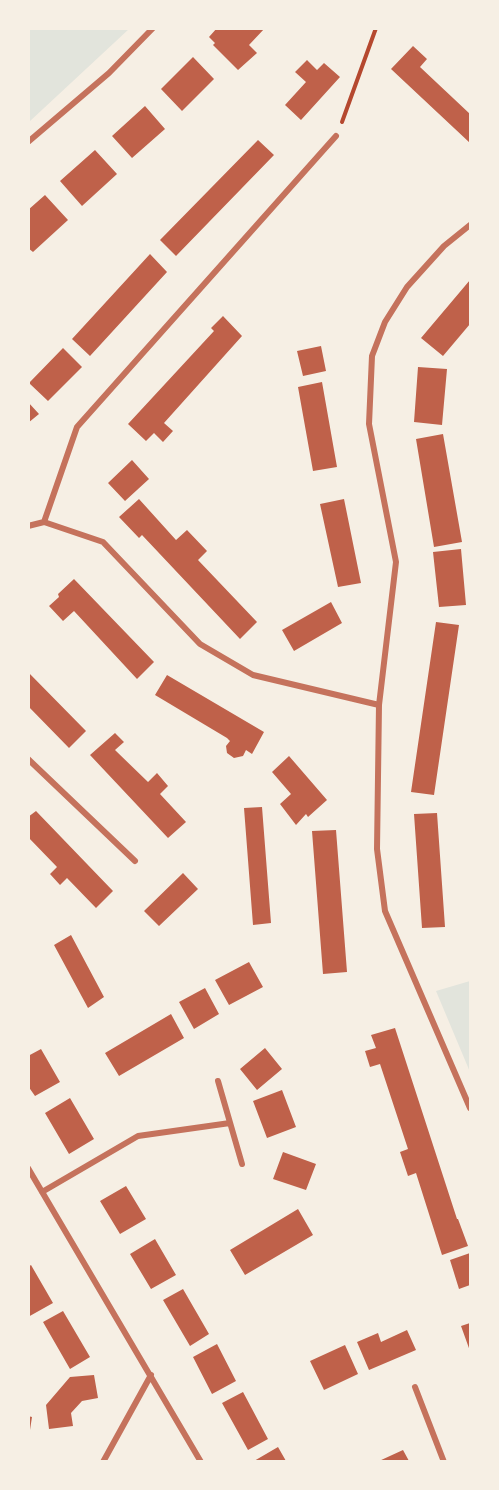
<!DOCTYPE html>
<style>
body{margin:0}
#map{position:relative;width:499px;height:1490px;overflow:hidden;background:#f6efe4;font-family:"Space Grotesk",sans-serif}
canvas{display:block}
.frame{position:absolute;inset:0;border:30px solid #f6efe4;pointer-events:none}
</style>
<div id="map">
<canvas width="499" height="1490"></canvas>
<div class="frame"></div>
</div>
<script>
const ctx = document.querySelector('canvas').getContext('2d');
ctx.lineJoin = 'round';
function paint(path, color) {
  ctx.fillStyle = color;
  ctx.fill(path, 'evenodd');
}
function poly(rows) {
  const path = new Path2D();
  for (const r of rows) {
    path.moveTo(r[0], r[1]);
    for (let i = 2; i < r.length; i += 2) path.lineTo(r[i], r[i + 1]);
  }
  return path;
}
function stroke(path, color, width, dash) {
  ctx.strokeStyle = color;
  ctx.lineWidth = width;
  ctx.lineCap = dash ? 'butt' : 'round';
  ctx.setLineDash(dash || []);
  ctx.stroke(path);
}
paint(poly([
 [29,28,129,28,129,29,29,122],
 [470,981,470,1072,436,991]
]), '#e2e4dc');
paint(poly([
 [217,28,265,28,249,45,257,53,238,70,213,45,215,43,209,37],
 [413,46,427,59,420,67,470,114,470,143,391,69],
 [193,57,214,79,182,111,161,89],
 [307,60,317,70,324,63,340,77,301,120,285,105,306,82,295,72],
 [145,106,165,129,132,158,112,136],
 [258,140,274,155,176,256,160,240],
 [95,150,117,174,82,206,60,181],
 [45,195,68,220,33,252,28,248,28,210],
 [150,254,167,272,90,356,72,339],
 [470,280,470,324,443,356,421,338],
 [223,316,242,336,164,423,173,431,163,442,154,433,146,441,128,424,214,331,211,328],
 [321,346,326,371,303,376,297,351],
 [63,348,82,367,48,401,29,383],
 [418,367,447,369,442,425,414,422],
 [322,382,337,467,313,471,298,387],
 [28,402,39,414,28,423],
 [443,434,462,542,434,547,416,439],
 [132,460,149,479,125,501,108,483],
 [139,499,176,540,187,530,207,551,198,560,257,622,240,639,142,535,139,538,119,517],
 [344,499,361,583,338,587,320,504],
 [461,549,466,605,439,607,433,552],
 [74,579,154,662,137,679,74,611,63,621,49,606,59,597,58,594],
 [331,602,342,623,294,651,282,630],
 [436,622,459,625,434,795,411,792],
 [28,672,86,731,69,748,28,706],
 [167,675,264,732,252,754,246,750,243,756,234,758,227,753,226,746,230,741,227,738,155,695],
 [115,733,124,742,115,750,148,782,157,773,168,786,160,794,186,822,168,838,90,755],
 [289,756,327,800,308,817,306,814,296,825,280,804,291,794,272,772],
 [262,807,271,923,253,925,244,808],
 [36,811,113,891,96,908,67,878,60,885,50,874,57,867,28,837,28,817],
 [437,813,445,927,422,928,414,814],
 [336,830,347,972,323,974,312,831],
 [183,873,198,889,159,926,144,911],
 [71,935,104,997,88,1008,54,945],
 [249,962,263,987,229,1005,215,980],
 [205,988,219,1014,194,1029,179,1002],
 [171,1014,184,1038,119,1076,105,1053],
 [395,1028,457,1219,458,1219,468,1246,442,1255,416,1173,408,1176,400,1152,408,1149,380,1064,370,1067,365,1051,376,1048,371,1035],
 [265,1048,282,1069,257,1090,240,1069],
 [41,1049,60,1082,35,1096,28,1086,28,1056],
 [282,1090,296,1127,267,1138,253,1101],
 [70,1098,94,1139,69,1154,45,1113],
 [283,1152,316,1164,306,1190,273,1179],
 [126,1186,146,1219,120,1234,100,1201],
 [298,1209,313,1235,245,1275,230,1250],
 [155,1239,176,1275,151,1289,130,1254],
 [470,1253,470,1285,459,1289,450,1260],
 [31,1265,53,1303,28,1317,28,1267],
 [183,1289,209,1334,190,1346,163,1300],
 [63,1311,90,1357,70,1369,43,1322],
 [470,1323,470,1351,461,1326],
 [407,1330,416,1350,369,1370,357,1342,378,1333,381,1342],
 [217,1344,236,1381,212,1394,193,1357],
 [345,1345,358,1374,324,1390,310,1361],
 [94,1375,98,1398,82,1401,71,1413,73,1426,49,1429,46,1405,70,1377],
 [243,1392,268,1439,248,1450,222,1403],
 [28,1416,32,1417,30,1430,28,1430],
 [278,1447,286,1461,254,1461],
 [403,1450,409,1461,379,1461]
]), '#bf614a');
stroke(poly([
 [342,122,376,28]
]), '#b5482f', 4);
stroke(poly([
 [28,142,109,73,153,28],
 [470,225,444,246,407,287,385,322,372,356,369,424,396,562,379,705,377,849,385,911,470,1108],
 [44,522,77,427,336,136],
 [28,526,44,522,103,542,200,644,253,675,379,705],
 [28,759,135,861],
 [218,1081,242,1164],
 [28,1168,201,1462],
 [42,1192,138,1136,230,1123],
 [415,1387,444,1462],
 [103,1462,151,1375]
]), '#c5725c', 6);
</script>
